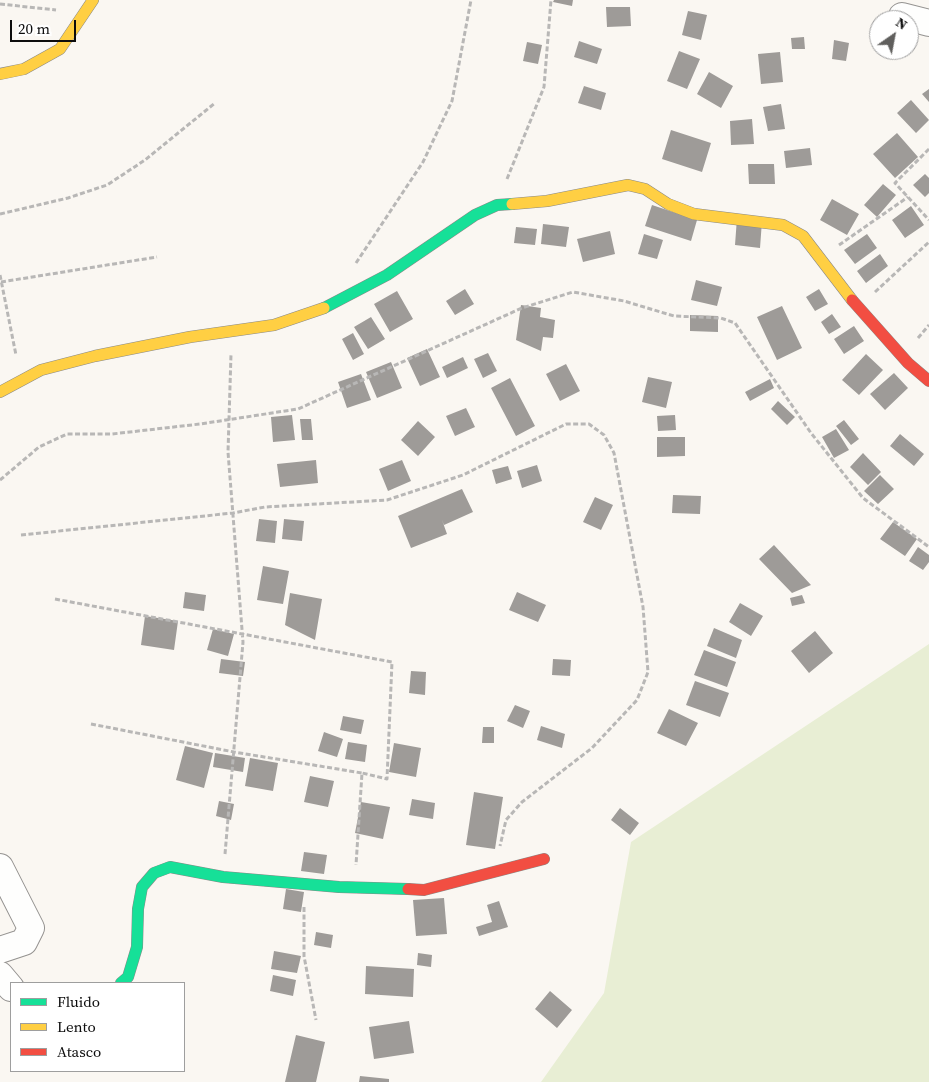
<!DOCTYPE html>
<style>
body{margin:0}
#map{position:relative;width:929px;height:1082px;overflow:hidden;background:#faf7f2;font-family:"Source Serif 4",serif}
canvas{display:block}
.legend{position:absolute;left:10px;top:982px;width:175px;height:90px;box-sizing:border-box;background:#fff;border:1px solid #9e9e9e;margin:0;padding:6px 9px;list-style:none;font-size:15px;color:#0d0d0d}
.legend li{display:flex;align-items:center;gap:10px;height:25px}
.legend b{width:25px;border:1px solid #9e9e9e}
.north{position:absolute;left:869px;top:10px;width:50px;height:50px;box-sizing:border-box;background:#fff;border:1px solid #9e9e9e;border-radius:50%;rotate:33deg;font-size:14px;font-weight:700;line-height:20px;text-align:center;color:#0d0d0d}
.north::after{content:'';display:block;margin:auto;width:18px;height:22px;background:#605f5d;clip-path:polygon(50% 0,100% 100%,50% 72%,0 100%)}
.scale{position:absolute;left:10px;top:20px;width:66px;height:22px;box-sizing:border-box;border:2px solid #0d0d0d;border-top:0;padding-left:6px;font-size:15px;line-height:18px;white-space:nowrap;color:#0d0d0d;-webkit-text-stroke:4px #fff;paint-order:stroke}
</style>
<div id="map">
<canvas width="929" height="1082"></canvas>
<ul class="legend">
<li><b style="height:6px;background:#16e098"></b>Fluido</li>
<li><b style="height:6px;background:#ffcf43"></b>Lento</li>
<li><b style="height:6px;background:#f24e42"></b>Atasco</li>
</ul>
<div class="north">N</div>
<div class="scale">20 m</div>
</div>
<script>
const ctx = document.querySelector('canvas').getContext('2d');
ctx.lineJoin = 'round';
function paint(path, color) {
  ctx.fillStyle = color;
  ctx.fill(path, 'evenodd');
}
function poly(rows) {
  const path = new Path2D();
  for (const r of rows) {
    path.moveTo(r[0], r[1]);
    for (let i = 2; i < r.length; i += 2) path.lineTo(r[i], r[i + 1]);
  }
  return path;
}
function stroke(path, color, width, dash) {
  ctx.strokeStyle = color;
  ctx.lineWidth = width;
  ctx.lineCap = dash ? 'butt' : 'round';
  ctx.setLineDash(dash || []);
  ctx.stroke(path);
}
paint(poly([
 [929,644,929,1082,541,1082,604,993,631,842]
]), '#e8eed4');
paint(poly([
 [554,0,573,0,572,6,553,2],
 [606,7,630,7,631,26,607,27],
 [688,11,707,15,701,40,682,35],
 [804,37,805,49,792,49,791,38],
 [834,40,849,43,846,61,832,59],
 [579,41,602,49,597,64,574,57],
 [527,42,542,45,538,64,523,61],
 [679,51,700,59,687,89,667,81],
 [780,52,783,82,761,84,758,54],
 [709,72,733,86,721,108,697,94],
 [584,86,606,93,601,110,578,103],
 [929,89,929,102,922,94],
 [911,100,929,120,916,133,897,113],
 [781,104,785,129,768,131,763,107],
 [752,119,754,144,731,145,730,121],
 [671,130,711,143,702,172,662,159],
 [897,133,918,157,895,178,873,154],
 [810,148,812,165,786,168,784,151],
 [748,164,774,164,775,184,749,184],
 [925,174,929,178,929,193,925,197,913,185],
 [883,184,896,195,877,217,864,205],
 [832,199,859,214,847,235,820,220],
 [652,205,697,220,691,241,645,226],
 [911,206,924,225,905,238,892,220],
 [737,218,762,221,760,248,735,245],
 [543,224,569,227,566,247,541,244],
 [516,227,537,229,535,245,514,243],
 [610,231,615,254,583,262,577,239],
 [644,234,663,240,657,259,638,254],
 [867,234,877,248,855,264,844,250],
 [880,254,888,266,866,283,857,271],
 [696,280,722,287,717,306,691,300],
 [465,289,474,304,455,315,446,301],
 [819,289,828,304,815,311,806,297],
 [397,291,413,319,390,332,374,304],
 [521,305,541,308,540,317,555,320,553,338,543,337,541,351,516,340],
 [782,306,802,348,777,360,757,317],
 [832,314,841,327,829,334,821,322],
 [690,315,718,316,718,332,690,331],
 [371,317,385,339,368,349,354,327],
 [854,326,864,341,844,354,834,339],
 [353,333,364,354,353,360,342,339],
 [427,349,440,377,420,386,407,358],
 [488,353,497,371,483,378,474,359],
 [866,354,883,370,859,395,842,380],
 [463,357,468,368,447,378,442,367],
 [391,362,402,388,377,398,366,372],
 [566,364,580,391,560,401,546,374],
 [894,373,908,388,885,410,870,394],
 [361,374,371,400,347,408,338,382],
 [648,377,672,382,666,408,642,402],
 [510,378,535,426,516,436,491,388],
 [770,379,774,388,750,401,745,392],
 [778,401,795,417,787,425,771,409],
 [466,408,475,427,455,436,446,416],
 [292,415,295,440,273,442,271,417],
 [675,415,676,430,658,431,657,416],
 [300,419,311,419,313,440,302,440],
 [844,420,859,439,851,445,836,426],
 [418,421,435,437,418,456,401,440],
 [836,429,849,450,834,458,822,437],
 [900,434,924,454,914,466,890,446],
 [657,437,685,437,685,456,657,457],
 [863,453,881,472,868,485,850,467],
 [316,460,318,483,280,487,277,464],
 [402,460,411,481,388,491,379,469],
 [537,465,542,481,522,488,517,471],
 [508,466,512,479,496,484,492,470],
 [880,475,894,489,878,504,864,491],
 [462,489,473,512,444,525,442,520,447,534,411,548,398,516],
 [673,495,701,496,700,514,672,513],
 [595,497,613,505,601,530,583,522],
 [259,519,277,521,275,543,256,541],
 [284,519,304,521,302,541,282,539],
 [893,522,917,539,905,556,880,539],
 [774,545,811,585,792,593,759,559],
 [918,547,929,555,929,562,923,570,909,561],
 [263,566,289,571,283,604,257,600],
 [185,592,206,595,204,611,183,608],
 [517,592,546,605,538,622,509,610],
 [290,593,322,599,315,640,285,625],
 [802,595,805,603,792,606,790,598],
 [740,603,763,616,751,636,729,622],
 [145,616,178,621,174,650,141,645],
 [714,628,742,640,736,658,707,646],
 [213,629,234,634,228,656,207,650],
 [815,631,833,653,809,673,791,651],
 [704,650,736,662,727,687,694,675],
 [221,659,245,662,243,676,219,673],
 [553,659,571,660,570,676,552,675],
 [411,671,426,672,425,695,409,693],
 [695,681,729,693,720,717,686,705],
 [515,705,530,711,523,728,507,721],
 [669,709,698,723,686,746,657,733],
 [343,716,364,720,361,734,340,730],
 [541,726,565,734,562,748,537,740],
 [483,727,494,727,494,743,482,743],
 [324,732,343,739,337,757,318,751],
 [348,742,367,745,365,762,345,759],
 [394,743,421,748,416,777,389,772],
 [185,746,213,753,204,788,176,780],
 [215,753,245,758,243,772,213,767],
 [250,758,278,763,273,791,245,786],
 [310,776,334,781,328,807,304,802],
 [474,792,503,797,495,849,466,845],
 [412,799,435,803,433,819,409,815],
 [219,801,234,804,231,820,216,816],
 [361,802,390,807,383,839,355,833],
 [620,808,639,823,630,835,611,820],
 [304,852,327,855,324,874,301,871],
 [286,889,304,892,301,912,283,909],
 [444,898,447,934,416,936,413,900],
 [499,901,508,927,479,936,476,927,492,922,487,905],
 [316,932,333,935,331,948,314,945],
 [274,951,301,956,297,973,271,969],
 [418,953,432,955,431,967,417,965],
 [366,966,414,969,413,997,365,994],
 [273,975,296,980,293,996,270,991],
 [550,991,572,1010,557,1028,535,1009],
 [409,1021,414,1053,374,1059,369,1027],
 [296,1035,325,1042,316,1082,285,1082],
 [360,1076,389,1079,389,1082,359,1082]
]), '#9e9b98');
const street = poly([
 [902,16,929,23],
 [0,867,31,928,24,942,0,950],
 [0,975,11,988]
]);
const fast = poly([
 [324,308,387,275,475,215,497,205,512,204],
 [121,983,128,977,137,947,138,909,142,887,154,873,170,867,223,877,339,887,408,889]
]);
const slow = poly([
 [0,74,24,69,60,49,93,0],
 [512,204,547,201,628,185,645,189,668,204,694,214,783,225,803,236,852,300],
 [0,392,41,370,95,356,190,337,274,325,324,308]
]);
const jam = poly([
 [852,300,908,363,929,381],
 [408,889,424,890,544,859]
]);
stroke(street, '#949290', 28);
stroke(fast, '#8a8987', 12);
stroke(slow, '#8a8987', 12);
stroke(jam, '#8a8987', 12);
stroke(poly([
 [0,4,56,10],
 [929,149,895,183,929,220],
 [507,179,544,87,551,0],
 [0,214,68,198,107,185,145,160,215,103],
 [839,245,908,197],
 [356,263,423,162,452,101,471,0],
 [0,275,16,355],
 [1,282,157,257],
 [875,292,929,242],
 [918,338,929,325],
 [0,480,39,447,67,434,112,434,200,424,298,409,522,308,573,292,624,301,674,316,721,318,735,323,811,433,863,498,929,547],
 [21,535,233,513,265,507,387,500,463,475,566,424,589,424,604,435,614,453,643,607,648,672,637,700,592,748,522,802,506,820,500,846],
 [55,599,392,662,387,779,362,773,356,865],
 [91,724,234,752,362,773],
 [225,854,243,642,228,452,231,354],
 [304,907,304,956,316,1020]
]), '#b8b7b6', 3, [5, 2.5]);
stroke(street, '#fefefd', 26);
stroke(fast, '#16e098', 11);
stroke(slow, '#ffcf43', 11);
stroke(jam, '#f24e42', 11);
</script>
